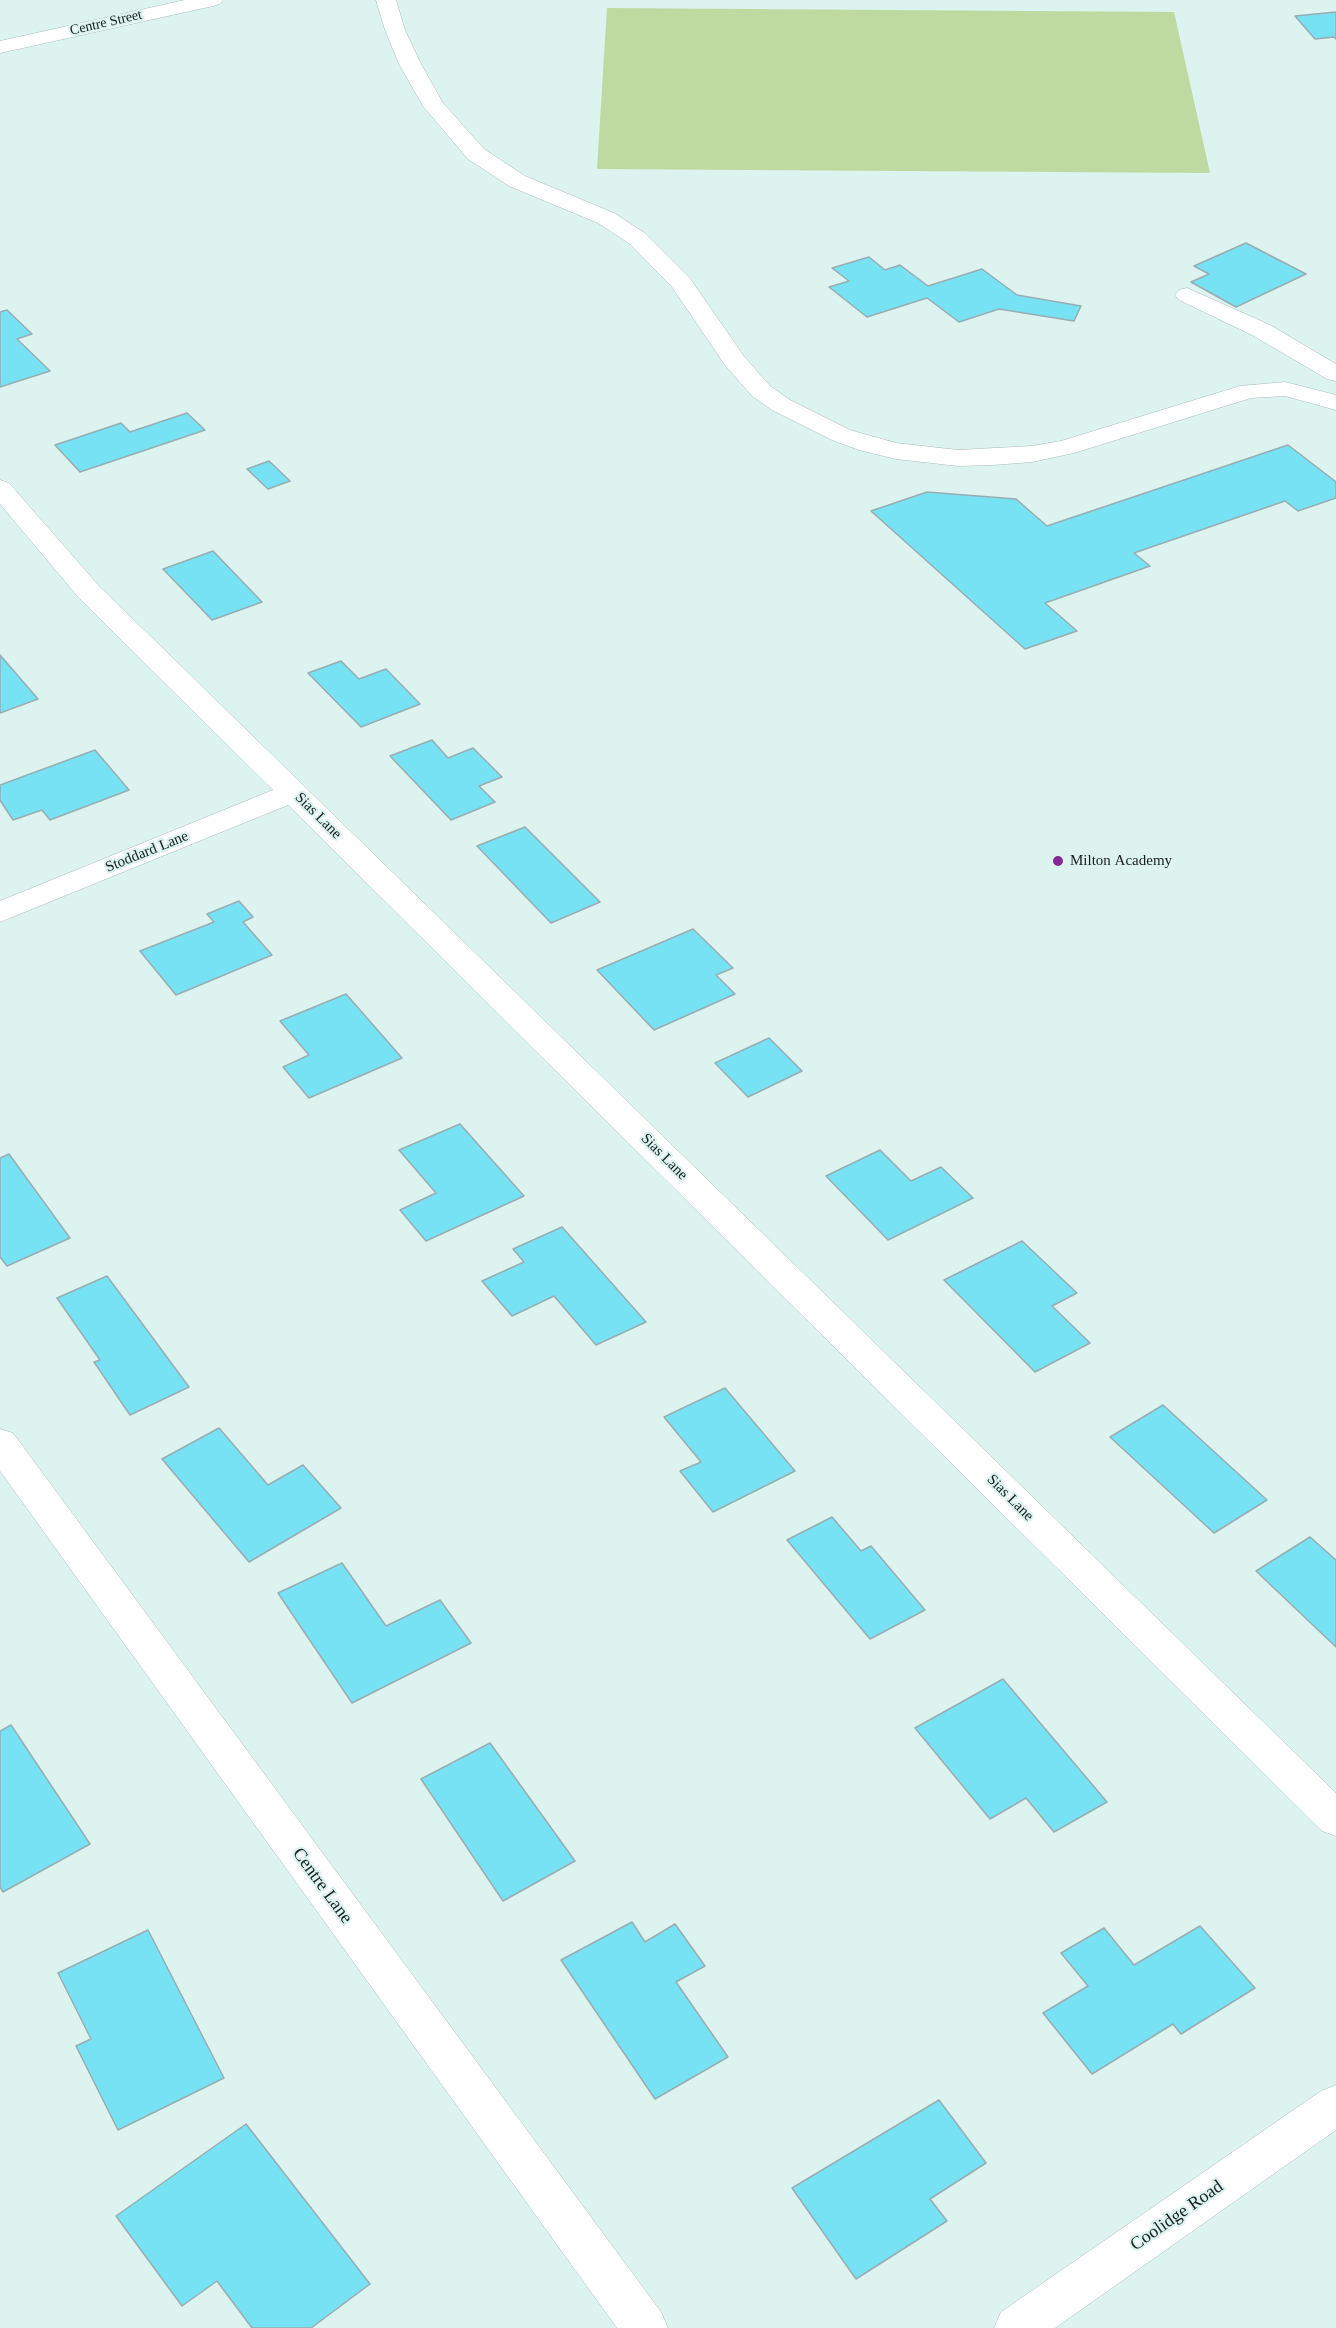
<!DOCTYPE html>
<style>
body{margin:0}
canvas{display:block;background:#dcf3ef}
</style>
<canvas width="1336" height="2328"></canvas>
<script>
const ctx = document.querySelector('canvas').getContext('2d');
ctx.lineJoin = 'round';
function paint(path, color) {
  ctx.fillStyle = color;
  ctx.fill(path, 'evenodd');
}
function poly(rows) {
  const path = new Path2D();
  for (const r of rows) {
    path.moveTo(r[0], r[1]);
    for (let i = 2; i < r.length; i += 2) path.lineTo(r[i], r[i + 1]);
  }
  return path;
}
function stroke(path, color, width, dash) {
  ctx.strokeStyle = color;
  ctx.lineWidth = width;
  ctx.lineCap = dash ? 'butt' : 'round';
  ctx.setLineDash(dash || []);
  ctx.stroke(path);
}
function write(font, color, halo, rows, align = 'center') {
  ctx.font = font + ' Georgia,serif';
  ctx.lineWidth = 4.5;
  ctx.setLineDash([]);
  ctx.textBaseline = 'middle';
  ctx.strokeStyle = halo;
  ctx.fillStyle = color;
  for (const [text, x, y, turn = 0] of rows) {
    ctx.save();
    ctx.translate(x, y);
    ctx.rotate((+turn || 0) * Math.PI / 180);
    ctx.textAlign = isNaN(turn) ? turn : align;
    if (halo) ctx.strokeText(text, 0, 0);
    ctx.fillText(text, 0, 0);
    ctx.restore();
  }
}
paint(poly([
 [607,8,1174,12,1210,173,597,169]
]), '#bfdaa0');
const building = poly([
 [1336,12,1336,39,1334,37,1315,39,1295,16,1336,12],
 [1246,243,1306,274,1236,307,1191,282,1209,274,1194,266,1246,243],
 [869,257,885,270,900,265,928,286,982,269,1017,295,1081,306,1074,321,999,309,959,322,927,298,867,317,829,287,849,281,832,268,869,257],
 [7,310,32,334,17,339,50,371,0,387,0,312,7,310],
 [187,413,205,430,80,472,55,445,121,423,130,432,187,413],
 [1288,445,1336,482,1336,498,1298,511,1285,501,1134,553,1150,566,1045,603,1077,631,1025,649,871,511,927,492,1016,499,1047,526,1288,445],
 [269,461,290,481,268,489,247,469,269,461],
 [213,551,262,602,212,620,163,569,213,551],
 [0,655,38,699,0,713,0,655],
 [341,661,359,679,386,669,420,704,361,727,308,673,341,661],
 [432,740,448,758,473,748,502,777,479,786,495,802,451,820,390,756,432,740],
 [95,750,129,790,50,820,42,810,13,820,0,800,0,785,95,750],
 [525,827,600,902,551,923,477,846,525,827],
 [239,901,253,917,243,922,272,955,176,995,140,951,214,922,207,914,239,901],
 [693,929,733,968,716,975,735,994,654,1030,597,970,693,929],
 [346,994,402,1058,309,1098,283,1067,309,1055,280,1021,346,994],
 [769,1038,802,1071,748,1097,715,1063,769,1038],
 [460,1124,524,1196,426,1241,400,1210,436,1193,399,1150,460,1124],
 [880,1150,911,1181,941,1167,973,1198,888,1240,826,1176,880,1150],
 [9,1154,70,1238,7,1266,0,1257,0,1158,9,1154],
 [562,1227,646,1322,596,1345,554,1296,512,1316,482,1281,524,1262,513,1249,562,1227],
 [1022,1241,1077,1293,1052,1306,1090,1343,1035,1372,944,1280,1022,1241],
 [107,1276,189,1387,130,1415,94,1362,100,1360,57,1298,107,1276],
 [725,1388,795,1471,713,1512,680,1471,701,1462,664,1417,725,1388],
 [1163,1405,1267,1500,1214,1533,1110,1437,1163,1405],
 [219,1428,268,1485,303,1465,341,1508,249,1562,162,1459,219,1428],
 [832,1517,861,1551,871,1546,925,1610,870,1639,787,1540,832,1517],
 [1310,1537,1336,1560,1336,1647,1256,1571,1310,1537],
 [342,1563,386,1626,440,1600,471,1643,352,1703,278,1593,342,1563],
 [1003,1679,1107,1802,1054,1832,1026,1798,990,1819,915,1728,1003,1679],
 [11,1725,90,1844,3,1892,0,1887,0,1731,11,1725],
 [490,1743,575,1861,503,1901,421,1779,490,1743],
 [632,1922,645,1942,675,1924,705,1966,676,1982,728,2057,655,2099,561,1960,632,1922],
 [1200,1926,1255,1988,1181,2034,1173,2024,1092,2074,1043,2013,1088,1986,1061,1953,1104,1928,1134,1965,1200,1926],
 [148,1930,224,2078,118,2130,76,2046,91,2039,58,1973,148,1930],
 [939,2100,986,2163,930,2199,947,2221,856,2279,792,2188,939,2100],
 [246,2124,370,2284,311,2328,252,2328,217,2281,182,2306,116,2216,246,2124]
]);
paint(building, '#78e2f5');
stroke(building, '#98adb2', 1.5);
const service = poly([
 [376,0,396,0,405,30,421,64,443,103,484,149,525,176,614,213,646,234,689,277,743,355,770,386,790,400,850,430,896,443,958,450,1032,446,1061,441,1240,386,1285,382,1336,395,1336,410,1285,396,1251,398,1074,453,1032,462,993,465,958,466,896,459,859,450,832,440,772,410,752,396,725,365,672,287,630,244,598,223,509,186,468,159,423,106,399,64,385,30,376,0],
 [1187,288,1270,325,1336,364,1336,381,1327,379,1252,335,1179,300,1175,295,1179,290,1187,288]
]);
const minor = poly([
 [0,480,9,483,99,586,1336,1793,1336,1836,1322,1831,288,805,0,922,0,901,273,790,79,598,0,504,0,480],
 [0,1429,13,1433,661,2312,668,2328,617,2328,0,1471,0,1429],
 [1336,2085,1336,2130,1055,2328,994,2328,1001,2312,1321,2091,1336,2085]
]);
const tertiary = poly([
 [185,0,223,0,220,4,213,6,0,53,0,41,185,0]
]);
stroke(service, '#a6bcb8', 1);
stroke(minor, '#a6bcb8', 1);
stroke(tertiary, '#a6bcb8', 1);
paint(service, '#fff');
paint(minor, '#fff');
paint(tertiary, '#fff');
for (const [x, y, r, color] of [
 [1058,861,6,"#842996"]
]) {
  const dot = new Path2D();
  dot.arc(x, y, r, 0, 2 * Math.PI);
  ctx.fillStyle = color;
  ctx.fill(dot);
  stroke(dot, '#dcf3ef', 2);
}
write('14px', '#171f1e', '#dcf3ef', [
 ["Centre Street",106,23,-13]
]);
write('15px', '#171f1e', '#dcf3ef', [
 ["Sias Lane",318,816,45],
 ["Stoddard Lane",147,852,-22],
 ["Sias Lane",664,1157,45],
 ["Sias Lane",1010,1498,45]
]);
write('15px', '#171f1e', '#dcf3ef', [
 ["Milton Academy",1070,861]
], 'left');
write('18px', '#171f1e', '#dcf3ef', [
 ["Centre Lane",322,1886,54],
 ["Coolidge Road",1177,2216,-35]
]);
</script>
